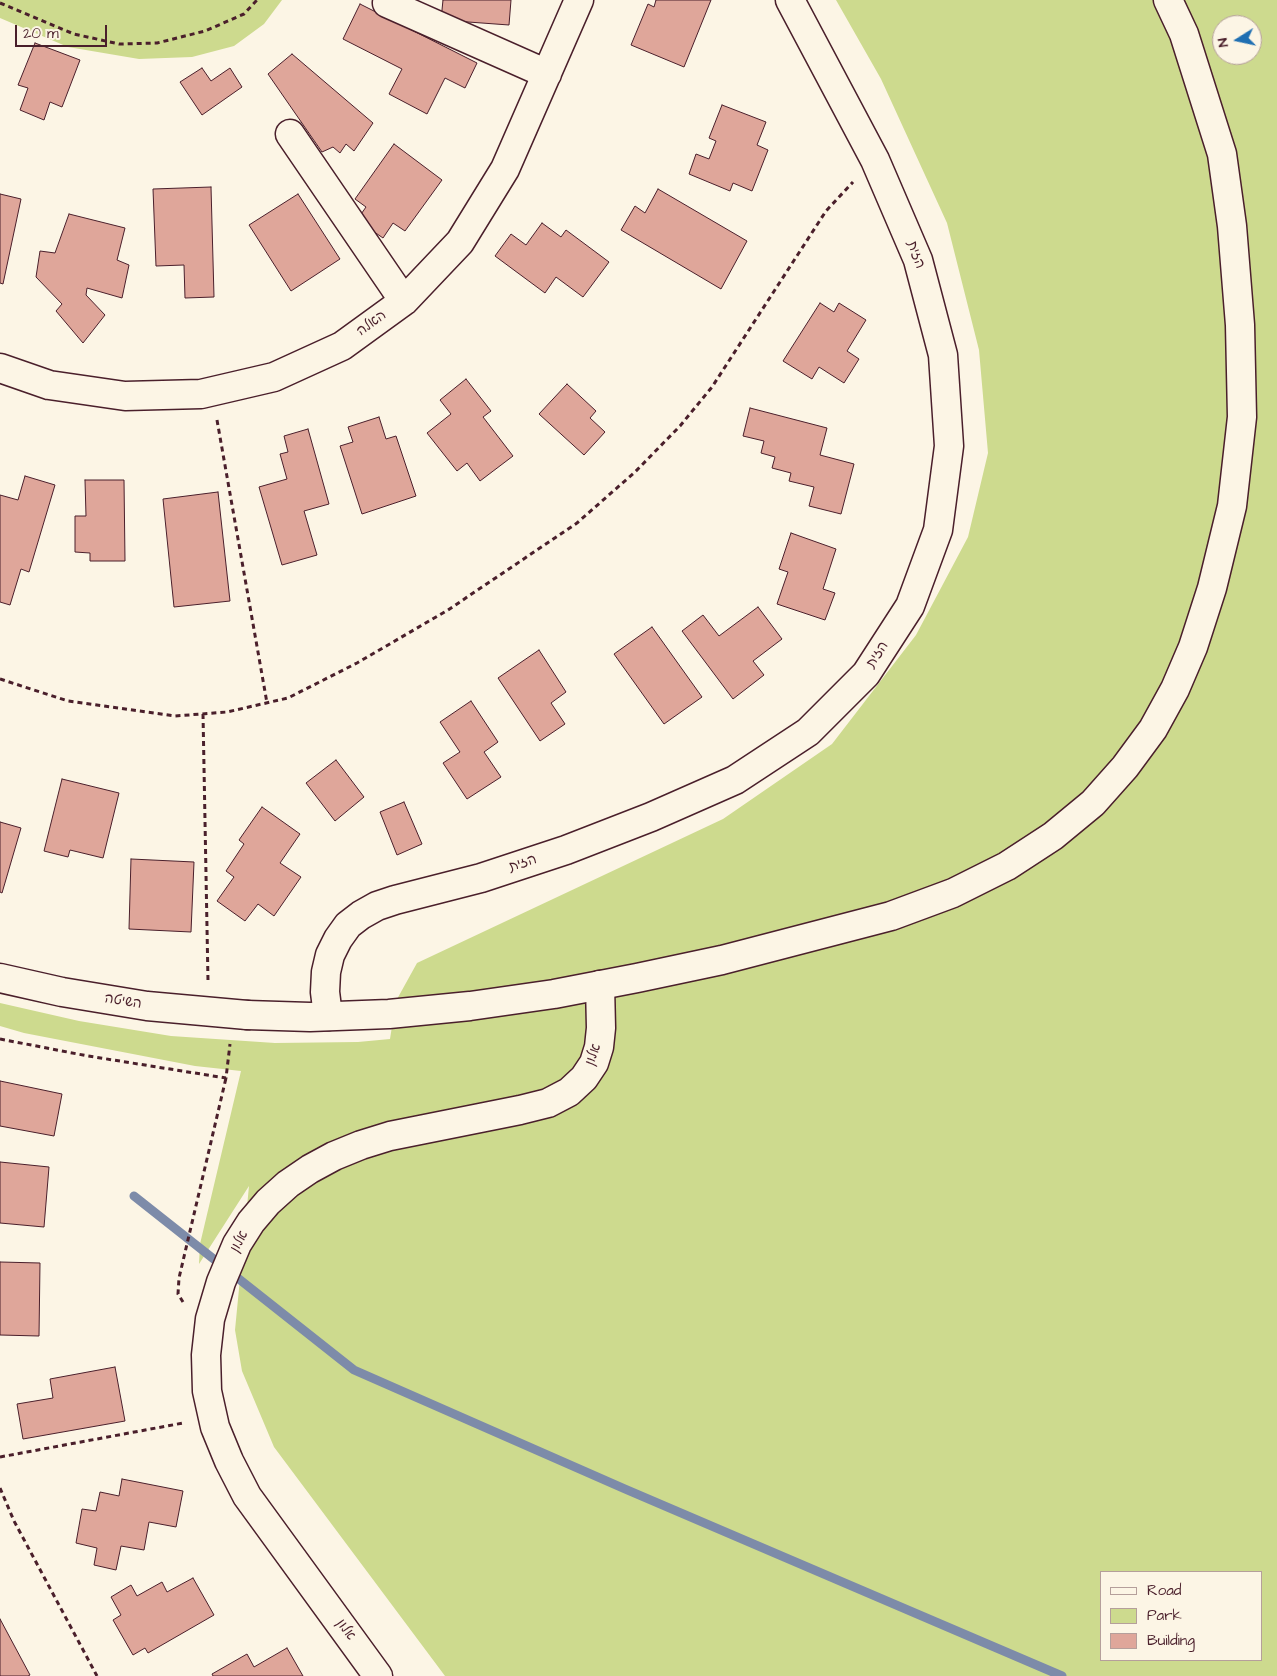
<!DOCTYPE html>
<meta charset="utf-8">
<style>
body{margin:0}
#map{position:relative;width:1277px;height:1676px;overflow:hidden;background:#fcf5e5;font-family:"Architects Daughter",sans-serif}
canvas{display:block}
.legend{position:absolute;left:1100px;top:1571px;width:162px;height:90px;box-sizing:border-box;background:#fcf5e5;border:1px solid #b59f9b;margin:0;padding:6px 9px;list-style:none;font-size:15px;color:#4a1f2b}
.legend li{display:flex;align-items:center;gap:10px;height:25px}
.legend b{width:25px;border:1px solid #b59f9b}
.north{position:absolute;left:1212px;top:15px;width:50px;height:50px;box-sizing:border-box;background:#fcf5e5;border:1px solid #b59f9b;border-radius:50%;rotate:260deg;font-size:14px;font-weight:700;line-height:20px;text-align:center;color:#4a1f2b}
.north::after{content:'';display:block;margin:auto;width:18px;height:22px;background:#1f6fb2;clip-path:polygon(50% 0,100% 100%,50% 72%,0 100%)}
.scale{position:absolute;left:15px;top:25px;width:92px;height:22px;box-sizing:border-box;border:2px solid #4a1f2b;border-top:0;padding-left:6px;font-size:15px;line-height:18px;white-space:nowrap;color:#4a1f2b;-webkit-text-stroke:4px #fcf5e5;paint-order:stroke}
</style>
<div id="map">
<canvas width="1277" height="1676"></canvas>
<ul class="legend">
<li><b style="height:6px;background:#fcf5e5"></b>Road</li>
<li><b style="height:14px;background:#cdda8e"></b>Park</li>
<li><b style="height:14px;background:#dfa69a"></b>Building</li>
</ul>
<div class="north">N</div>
<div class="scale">20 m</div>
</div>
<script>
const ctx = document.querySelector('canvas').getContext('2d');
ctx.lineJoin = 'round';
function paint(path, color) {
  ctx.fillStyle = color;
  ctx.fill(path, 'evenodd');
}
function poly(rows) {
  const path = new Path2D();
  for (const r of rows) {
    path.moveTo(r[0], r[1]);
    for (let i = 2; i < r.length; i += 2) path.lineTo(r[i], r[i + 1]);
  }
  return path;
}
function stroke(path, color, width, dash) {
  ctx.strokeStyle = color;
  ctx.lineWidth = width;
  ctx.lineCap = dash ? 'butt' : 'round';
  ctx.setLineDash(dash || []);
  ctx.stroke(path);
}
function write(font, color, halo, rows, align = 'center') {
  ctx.font = font + ' "Architects Daughter","Playpen Sans Hebrew",sans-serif';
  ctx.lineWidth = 5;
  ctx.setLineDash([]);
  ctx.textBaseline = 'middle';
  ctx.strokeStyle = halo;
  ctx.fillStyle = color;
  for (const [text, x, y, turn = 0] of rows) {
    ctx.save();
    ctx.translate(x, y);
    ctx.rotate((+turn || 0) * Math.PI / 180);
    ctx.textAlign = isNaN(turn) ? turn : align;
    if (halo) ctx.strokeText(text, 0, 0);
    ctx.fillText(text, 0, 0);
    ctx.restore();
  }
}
paint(poly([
 [0,0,282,0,264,24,234,46,192,57,139,59,68,47,0,18],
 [836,0,1277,0,1277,1676,445,1676,274,1447,242,1371,235,1330,249,1186,199,1264,200,1244,241,1071,195,1066,24,1033,0,1026,0,1003,79,1021,171,1036,275,1043,358,1042,390,1039,396,1001,417,963,723,819,832,744,916,635,968,537,988,453,979,350,947,223,881,79],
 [1222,25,1252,25,1252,55,1222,55],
 [1101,1572,1261,1572,1261,1660,1101,1660]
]), '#cdda8e');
stroke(poly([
 [134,1196,354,1370,625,1489,1062,1676]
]), '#7d8ba9', 9);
const building = poly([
 [443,0,511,0,509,25,441,20,443,0],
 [656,0,711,0,684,67,631,45,648,4,654,7,656,0],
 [360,4,477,63,465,88,445,78,427,114,389,94,402,69,343,39,360,4],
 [35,43,80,60,62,107,50,102,44,120,20,110,28,88,18,85,35,43],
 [292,54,373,123,354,151,346,144,340,153,333,147,322,152,268,74,292,54],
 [202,68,211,81,230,68,242,87,202,115,180,82,202,68],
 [722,105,766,122,757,145,768,150,752,191,733,183,730,191,689,174,696,154,709,159,716,141,709,138,722,105],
 [394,144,442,180,405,231,393,223,383,238,357,220,366,207,355,199,394,144],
 [211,187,214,297,185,298,184,265,156,266,153,189,211,187],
 [658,189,747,241,721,289,621,230,635,206,645,213,658,189],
 [0,194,21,199,3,284,0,283,0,194],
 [298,194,340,259,291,291,249,225,298,194],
 [69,214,125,228,117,260,129,265,122,298,87,288,86,295,105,315,83,343,56,311,62,304,36,277,40,251,55,253,69,214],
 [542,223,561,237,566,230,609,262,583,297,556,277,545,293,495,256,511,234,526,245,542,223],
 [820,303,834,312,839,303,866,320,847,351,859,359,844,383,819,367,812,379,783,361,820,303],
 [466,379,491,411,483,417,513,456,480,481,467,463,457,471,427,433,451,414,440,400,466,379],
 [567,384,596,411,590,418,605,432,584,455,539,414,567,384],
 [750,408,827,428,820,455,854,464,841,514,809,506,814,487,789,481,791,473,772,468,775,457,761,453,764,441,743,436,750,408],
 [379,417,386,439,396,436,416,496,362,514,340,446,353,442,348,427,379,417],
 [308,429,329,504,304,511,317,555,282,565,259,487,287,479,280,454,288,452,284,436,308,429],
 [25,476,55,485,29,572,21,569,10,605,0,602,0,495,18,500,25,476],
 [85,480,124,480,125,561,90,561,90,553,75,552,75,516,86,516,85,480],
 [218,492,230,601,174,607,163,499,218,492],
 [791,533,836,549,823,589,835,593,825,620,777,604,788,572,779,569,791,533],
 [758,607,782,639,753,661,764,675,733,699,682,631,703,615,719,636,758,607],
 [652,627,702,697,664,724,614,654,652,627],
 [539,650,566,692,551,703,565,724,540,741,498,678,539,650],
 [471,701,498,742,484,752,501,777,467,799,443,763,460,752,440,722,471,701],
 [336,760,364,797,335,821,306,783,336,760],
 [62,779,119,793,103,858,70,850,68,857,44,851,62,779],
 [404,802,422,844,397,855,380,812,404,802],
 [262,807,300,834,280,863,301,877,274,916,258,904,245,921,217,901,234,877,226,871,244,844,239,840,262,807],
 [0,822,21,828,2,893,0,892,0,822],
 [131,859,194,862,191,932,129,929,131,859],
 [0,1081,62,1094,54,1136,0,1126,0,1081],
 [0,1162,49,1167,44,1227,0,1223,0,1162],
 [0,1262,40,1263,39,1336,0,1335,0,1262],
 [115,1367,125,1421,23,1439,17,1404,53,1398,50,1379,115,1367],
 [122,1479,183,1491,176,1527,149,1522,144,1550,121,1546,116,1570,94,1565,97,1548,76,1543,82,1509,96,1511,100,1492,119,1496,122,1479],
 [193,1578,214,1615,148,1653,145,1648,133,1655,113,1620,121,1615,111,1597,131,1585,137,1596,162,1582,167,1592,193,1578],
 [0,1619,30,1675,28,1676,0,1676,0,1619],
 [287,1648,303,1676,213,1676,212,1674,247,1654,254,1667,287,1648]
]);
paint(building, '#dfa69a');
stroke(building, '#4a1f2b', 1);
const minor = poly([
 [387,3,547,74],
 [290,134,404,301],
 [0,368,49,385,125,396,201,394,274,377,342,346,404,301,460,242,505,169,579,0],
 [0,978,62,992,147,1006,247,1015],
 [328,1016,325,992,326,972,330,955,338,939,348,925,361,915,377,906,395,900,481,878,566,850,651,817,735,780,808,732,866,674,910,606,938,530,949,446,943,355,918,260,875,160,790,0],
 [378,1676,247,1496,229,1461,215,1427,207,1391,206,1355,210,1319,221,1282,237,1244,251,1222,268,1202,288,1184,310,1169,334,1156,361,1145,390,1136,520,1110,548,1103,569,1092,584,1078,594,1063,599,1047,601,1028,600,985]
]);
const major = poly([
 [247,1015,310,1017,389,1014,470,1006,554,994,637,978,722,960,891,916,953,893,1007,866,1053,836,1093,803,1125,767,1153,729,1175,689,1193,647,1212,588,1232,506,1242,417,1240,325,1232,226,1222,154,1184,34,1168,0]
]);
stroke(minor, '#4a1f2b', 31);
stroke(major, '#4a1f2b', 31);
stroke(poly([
 [0,3,74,34,119,44,157,43,205,31,244,14,257,0],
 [217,420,267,703],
 [0,679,68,701,175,716,227,712,288,698,357,663,448,610,577,523,635,472,680,426,712,387,826,211,853,182],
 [203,714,208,981],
 [0,1039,88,1056,226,1078,230,1044],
 [183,1302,178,1294,179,1278,226,1078],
 [0,1457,183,1423],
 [0,1488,14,1521,97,1676]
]), '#4a1f2b', 3, [5, 4]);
stroke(minor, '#fcf5e5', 28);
stroke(major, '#fcf5e5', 28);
write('14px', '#4a1f2b', '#fcf5e5', [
 ["הזית",915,255,70],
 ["האלה",372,324,-36],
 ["הזית",878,655,-57],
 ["הזית",523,864,-18],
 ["השיטה",123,1002,9],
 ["אלון",594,1055,-70],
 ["אלון",240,1242,-61],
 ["אלון",345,1630,54]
]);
</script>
